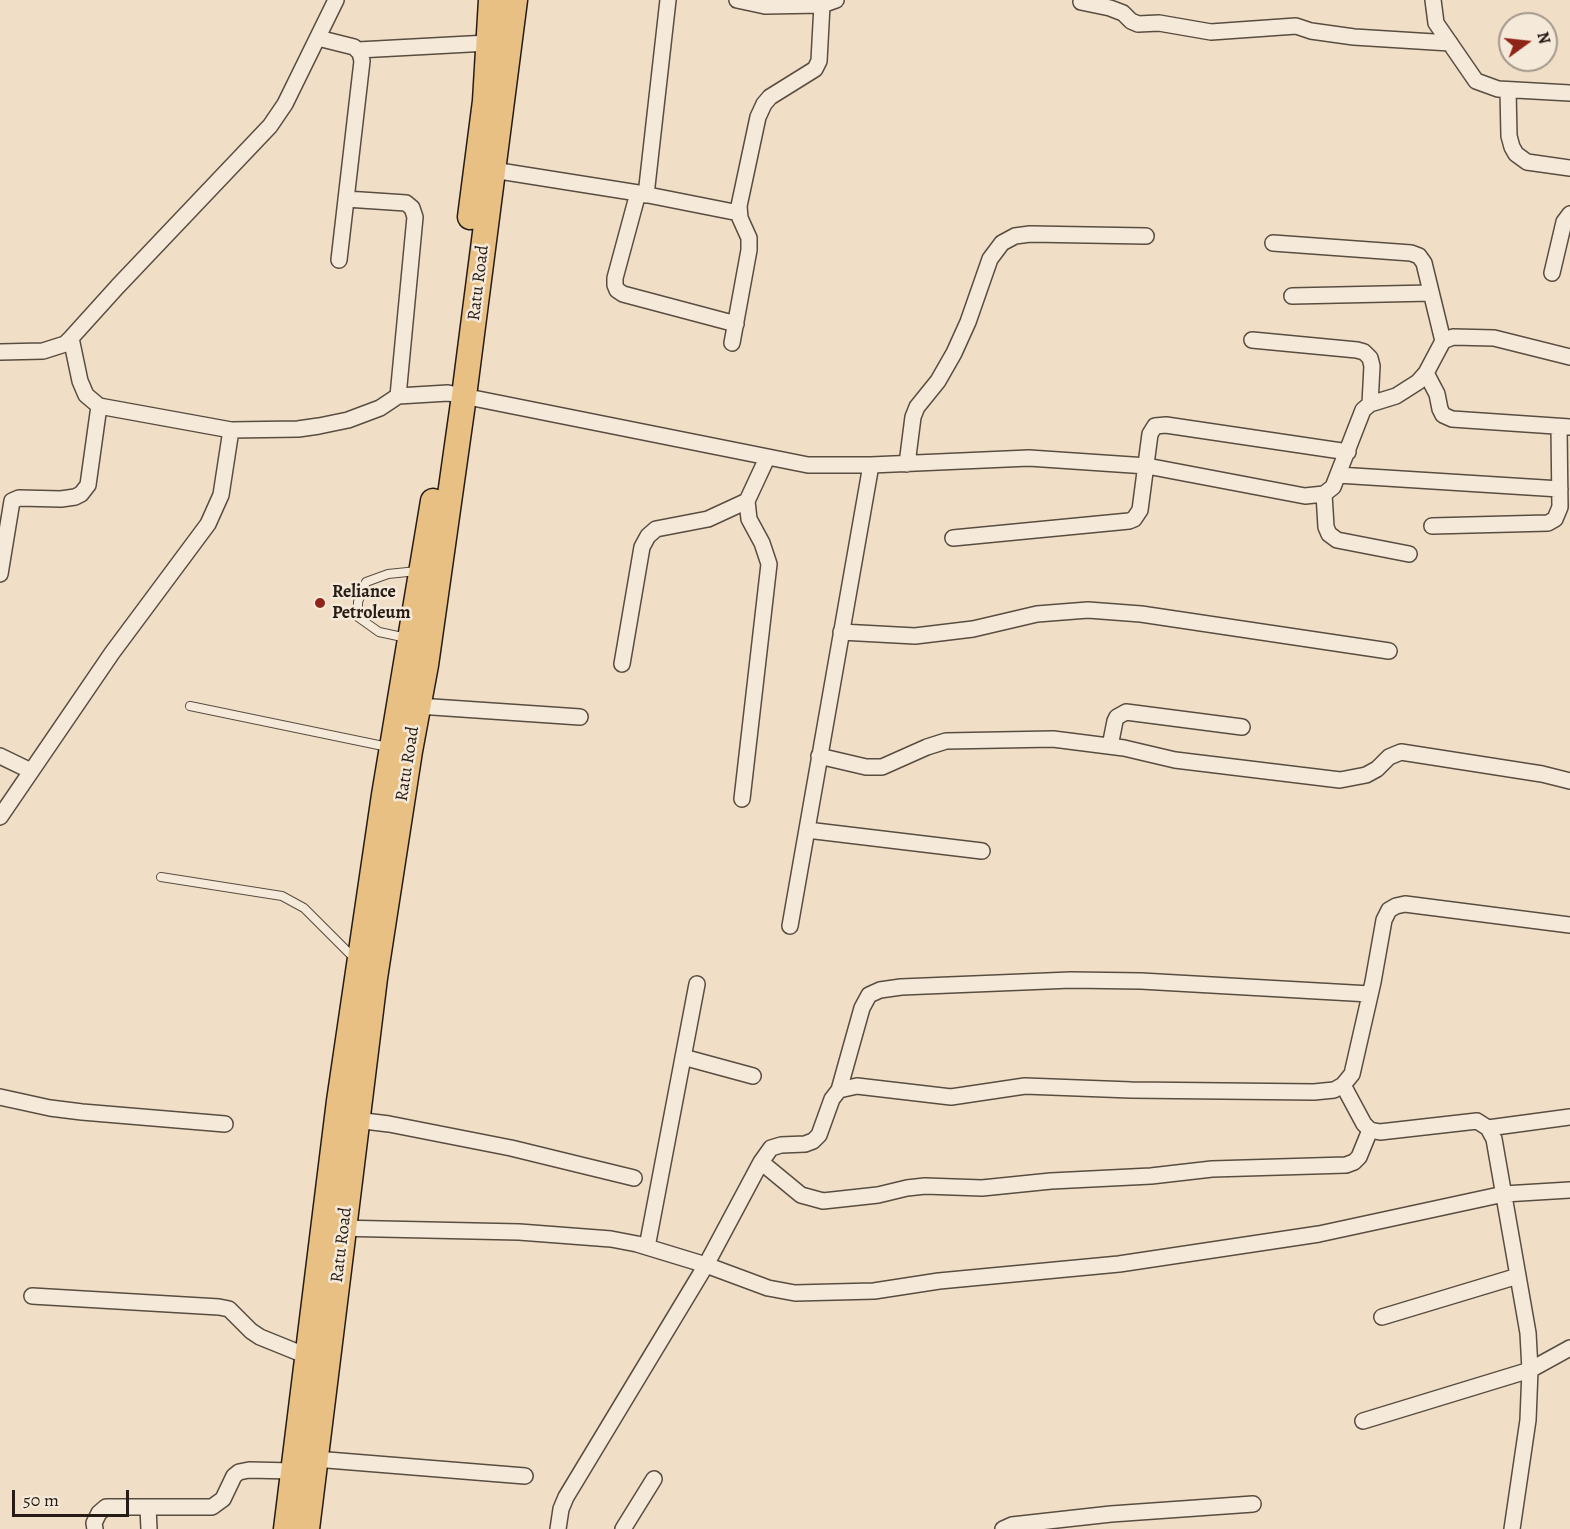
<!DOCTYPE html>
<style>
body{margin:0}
#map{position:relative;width:1570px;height:1529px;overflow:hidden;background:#f0dfc6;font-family:Alegreya,serif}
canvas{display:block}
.north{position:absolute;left:1498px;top:12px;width:60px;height:60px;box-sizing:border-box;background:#f5eada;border:2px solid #a3988b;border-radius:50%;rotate:75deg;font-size:16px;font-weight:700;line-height:24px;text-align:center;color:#271c15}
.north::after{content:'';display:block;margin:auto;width:21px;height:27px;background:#8f2418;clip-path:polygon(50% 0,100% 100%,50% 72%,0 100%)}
.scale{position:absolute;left:12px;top:1490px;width:117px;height:27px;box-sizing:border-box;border:3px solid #271c15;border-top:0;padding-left:8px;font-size:18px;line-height:21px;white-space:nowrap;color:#271c15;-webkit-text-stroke:4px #f5eada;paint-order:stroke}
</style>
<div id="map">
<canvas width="1570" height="1529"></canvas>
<div class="north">N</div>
<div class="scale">50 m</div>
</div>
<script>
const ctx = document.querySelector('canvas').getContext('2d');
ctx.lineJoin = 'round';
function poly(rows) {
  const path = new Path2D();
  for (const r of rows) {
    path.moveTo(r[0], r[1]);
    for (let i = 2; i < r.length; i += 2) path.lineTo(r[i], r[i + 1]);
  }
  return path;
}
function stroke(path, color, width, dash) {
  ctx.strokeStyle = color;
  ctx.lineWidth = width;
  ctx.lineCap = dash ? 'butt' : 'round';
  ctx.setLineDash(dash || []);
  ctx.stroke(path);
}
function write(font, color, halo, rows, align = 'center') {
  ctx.font = font + ' Alegreya,serif';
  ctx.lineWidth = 5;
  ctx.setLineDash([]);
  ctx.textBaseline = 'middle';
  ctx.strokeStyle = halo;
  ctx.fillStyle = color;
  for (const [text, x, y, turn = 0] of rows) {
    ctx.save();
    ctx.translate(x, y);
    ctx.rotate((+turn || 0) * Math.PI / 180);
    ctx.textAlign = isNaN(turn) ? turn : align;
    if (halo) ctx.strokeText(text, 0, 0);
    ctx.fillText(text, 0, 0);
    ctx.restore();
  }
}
const service = poly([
 [407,638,379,632,358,617,358,602,366,582,388,574,417,571],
 [190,706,388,747],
 [161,877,282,896,304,908,356,960]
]);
const minor = poly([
 [737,0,765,6,822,5,836,0],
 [1433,0,1436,23,1476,81,1498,89,1570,93],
 [1081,2,1110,8,1123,13,1131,21,1138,24,1159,23,1211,32,1296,26,1311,31,1354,37,1450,43],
 [318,38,354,47,360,53,362,61,339,260],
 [358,50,488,43],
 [1508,90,1509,136,1512,147,1516,154,1527,162,1570,168],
 [493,170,638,193,739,213],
 [638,193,615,278,615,285,617,290,623,294,736,324],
 [646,195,668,0],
 [346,199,406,203,412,208,415,217,398,396],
 [1273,243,1411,253,1419,256,1424,263,1443,341],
 [1552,273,1564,222,1570,214],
 [1292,296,1431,293],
 [71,338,80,381,86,395,99,406,231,430,298,429,319,426,348,420,380,408,398,396,448,393,808,465,871,465,1029,458,1147,466,1305,496,1324,494,1333,487,1363,410,1370,404,1396,396,1418,382,1426,373,1443,341,1453,337,1494,338,1570,357],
 [1252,340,1357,350,1364,352,1370,358,1372,366,1370,404],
 [732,343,749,250,749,238,740,218,739,206,758,117,764,104,770,97,815,69,819,61,822,5],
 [0,352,43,351,65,344,71,338,118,286,270,126,285,104,336,0],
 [1426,373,1437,394,1440,409,1443,415,1452,419,1570,427],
 [907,464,913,417,917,407,938,381,954,353,968,322,990,259,1002,243,1015,236,1030,234,1146,236],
 [1338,475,1560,489],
 [1324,494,1326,527,1329,534,1337,540,1409,554],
 [1432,526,1548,523,1555,519,1560,507,1559,427],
 [953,538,1129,521,1134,519,1140,510,1150,434,1155,426,1166,425,1348,452],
 [0,574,12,501,19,498,61,499,75,497,81,494,88,485,99,406],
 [841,632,915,636,973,629,1037,614,1088,610,1141,614,1389,651],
 [622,664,642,547,648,536,656,529,708,519,747,501],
 [418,706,580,717],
 [1110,746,1115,721,1117,717,1126,712,1242,727],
 [0,756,31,771],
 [819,756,866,767,882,767,927,747,946,741,1053,739,1124,748,1175,760,1340,780,1366,775,1377,769,1389,757,1401,752,1542,774,1570,781],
 [742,799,769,564,762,543,749,519,747,501,767,458],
 [0,817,112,653,208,524,221,495,231,430],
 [807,830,982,851],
 [790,926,871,465],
 [683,1057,753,1076],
 [1343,1085,1364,1124,1370,1130,1380,1132,1477,1121,1488,1128,1494,1139,1528,1333,1530,1370,1528,1420,1512,1529],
 [839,1090,862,1008,869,995,880,990,901,987,1071,980,1141,981,1370,994],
 [0,1097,50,1108,82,1112,225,1124],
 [356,1120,389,1124,511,1148,634,1178],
 [1488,1128,1570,1117],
 [761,1162,801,1195,823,1201,878,1195,907,1188,925,1186,982,1188,1051,1181,1151,1176,1212,1169,1346,1165,1354,1162,1359,1157,1370,1130],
 [336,1228,519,1232,611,1239,637,1244,706,1265,768,1288,795,1293,874,1291,939,1281,1119,1264,1319,1234,1504,1194,1570,1190],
 [647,1247,697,984],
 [32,1296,219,1307,229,1309,251,1331,260,1337,307,1356],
 [1382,1317,1518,1276],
 [1363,1421,1530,1370,1570,1348],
 [315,1459,525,1476],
 [148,1507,149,1529],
 [95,1529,94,1523,99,1513,106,1507,212,1507,223,1499,234,1476,239,1472,249,1470,293,1471],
 [558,1529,561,1509,566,1497,706,1265,761,1162,771,1148,781,1145,805,1144,813,1141,819,1135,832,1099,839,1090,857,1086,951,1097,1025,1086,1131,1090,1314,1092,1334,1090,1343,1085,1352,1074,1373,982,1384,920,1389,910,1396,906,1405,904,1570,925],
 [623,1529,654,1479],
 [1003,1529,1012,1525,1111,1514,1253,1504]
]);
const primary = poly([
 [470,217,485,101,491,0],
 [286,1529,339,1101,384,795,433,501],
 [307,1529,375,978,410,751,426,665,464,396,515,0]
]);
stroke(service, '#594d41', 10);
stroke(minor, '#594d41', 18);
stroke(primary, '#271c15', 27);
stroke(service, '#f5eada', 8);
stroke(minor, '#f5eada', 15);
stroke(primary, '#e8c083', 24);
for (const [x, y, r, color] of [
 [320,603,6,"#8f2418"]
]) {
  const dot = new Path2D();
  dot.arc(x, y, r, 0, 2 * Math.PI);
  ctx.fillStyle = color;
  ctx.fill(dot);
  stroke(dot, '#f5eada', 2);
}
write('18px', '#271c15', '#f5eada', [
 ["Ratu Road",479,283,-83],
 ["Ratu Road",408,764,-81],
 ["Ratu Road",342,1245,-83]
]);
write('bold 18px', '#271c15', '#f5eada', [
 ["Reliance",332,593],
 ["Petroleum",332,614]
], 'left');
</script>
